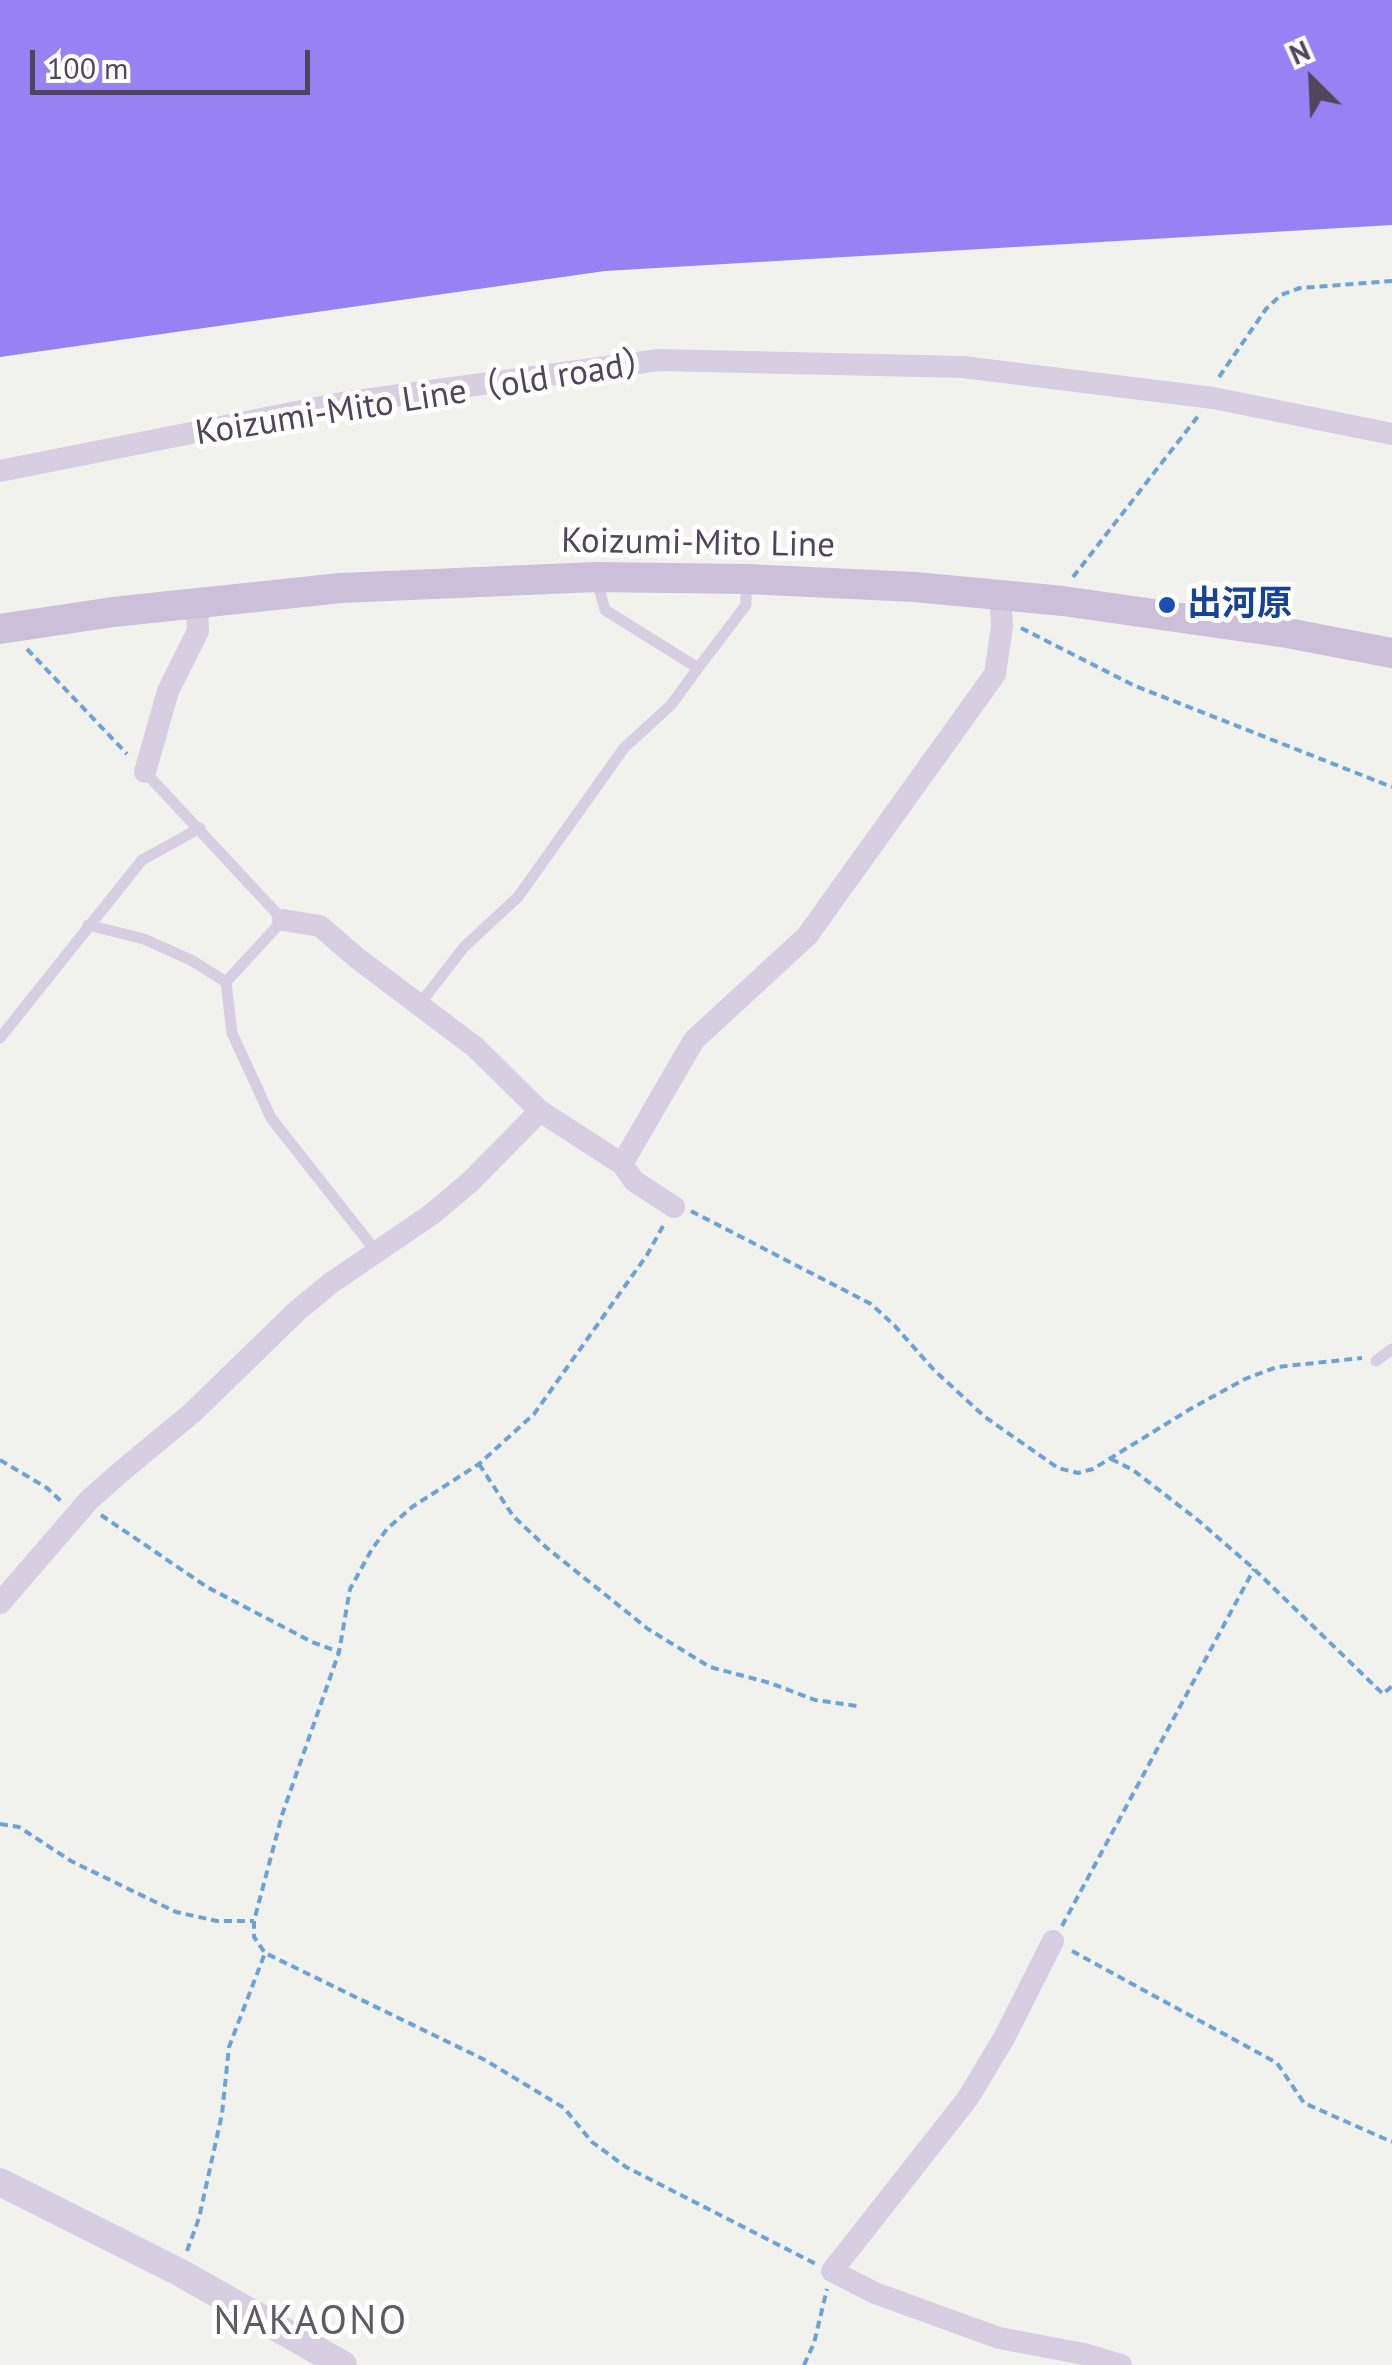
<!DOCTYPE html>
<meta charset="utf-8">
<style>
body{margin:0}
#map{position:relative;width:1392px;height:2365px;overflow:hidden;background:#f1f1ee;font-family:"PT Sans",sans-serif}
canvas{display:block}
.north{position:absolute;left:1262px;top:30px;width:100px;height:100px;-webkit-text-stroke:8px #fff;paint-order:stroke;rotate:336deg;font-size:28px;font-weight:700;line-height:40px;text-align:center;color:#50455d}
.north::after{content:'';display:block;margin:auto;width:35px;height:45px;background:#50455d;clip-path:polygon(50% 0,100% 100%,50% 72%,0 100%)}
.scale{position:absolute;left:30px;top:50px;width:280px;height:45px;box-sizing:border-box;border:5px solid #50455d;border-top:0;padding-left:12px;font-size:30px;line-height:35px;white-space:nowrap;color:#50455d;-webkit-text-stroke:8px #fff;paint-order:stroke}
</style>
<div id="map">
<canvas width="1392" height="2365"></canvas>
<div class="north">N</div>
<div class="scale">100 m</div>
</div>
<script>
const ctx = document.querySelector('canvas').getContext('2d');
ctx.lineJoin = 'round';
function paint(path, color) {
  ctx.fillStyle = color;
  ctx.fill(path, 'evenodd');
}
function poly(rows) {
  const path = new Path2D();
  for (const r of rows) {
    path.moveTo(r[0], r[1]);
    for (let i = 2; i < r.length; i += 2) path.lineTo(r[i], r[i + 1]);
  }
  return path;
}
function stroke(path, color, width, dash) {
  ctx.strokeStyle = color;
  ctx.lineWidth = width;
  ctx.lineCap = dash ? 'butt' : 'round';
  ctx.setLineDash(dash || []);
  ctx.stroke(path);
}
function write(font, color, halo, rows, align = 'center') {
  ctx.font = font + ' "PT Sans","Noto Sans JP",sans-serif';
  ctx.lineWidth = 10;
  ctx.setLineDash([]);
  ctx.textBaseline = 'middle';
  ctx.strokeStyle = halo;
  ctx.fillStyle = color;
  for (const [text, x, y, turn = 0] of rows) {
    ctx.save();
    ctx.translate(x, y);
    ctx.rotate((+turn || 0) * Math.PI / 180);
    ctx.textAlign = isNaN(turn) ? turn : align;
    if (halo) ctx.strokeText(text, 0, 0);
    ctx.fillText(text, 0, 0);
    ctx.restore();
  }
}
paint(poly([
 [0,0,1392,0,1392,225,605,271,0,357]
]), '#9682f3');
stroke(poly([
 [1219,377,1266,309,1281,295,1300,288,1392,281],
 [1073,577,1199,415],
 [1021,628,1133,685,1392,787],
 [27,649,127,754],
 [691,1211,871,1304,894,1325,934,1370,985,1417,1058,1468,1078,1473,1093,1469,1192,1408,1245,1379,1277,1367,1362,1358],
 [663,1226,647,1255,534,1414,479,1464,412,1507,387,1529,372,1549,350,1589,339,1652,282,1815,254,1921,254,1937,265,1953,485,2060,564,2108,592,2142,626,2167,816,2264],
 [1111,1459,1133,1470,1199,1521,1254,1569,1383,1694,1392,1686],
 [0,1460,47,1488,62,1502],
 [479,1464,513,1516,547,1548,648,1629,710,1667,770,1683,815,1700,857,1706],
 [101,1515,207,1587,312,1642,339,1652],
 [0,1824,19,1827,71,1861,176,1912,217,1921,254,1921],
 [1062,1926,1254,1569],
 [1072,1951,1277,2063,1304,2103,1392,2142],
 [187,2251,199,2218,222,2114,229,2047,265,1953],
 [804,2365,814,2343,827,2289]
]), '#6da3d4', 4, [8, 5]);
stroke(poly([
 [597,581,605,610,698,668,746,605,746,581],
 [145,772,283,920,226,982,232,1033,271,1118,375,1250],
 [88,925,144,939,191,960,226,982],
 [419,1005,464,947,518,897,624,748,671,705,698,668],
 [0,1038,142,860,200,828],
 [1376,1361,1392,1349]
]), '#d7cee2', 11);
stroke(poly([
 [0,471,342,403,659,360,963,367,1213,398,1392,434],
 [145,772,168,691,198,631,197,602],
 [283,920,320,926,357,958,475,1047,540,1111,622,1164,634,1181,674,1207],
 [622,1164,694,1040,807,936,995,674,1002,626,1000,594],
 [0,1603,89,1500,123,1470,192,1413,298,1310,331,1283,432,1214,470,1182,540,1111],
 [1053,1941,1004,2038,968,2098,832,2271,875,2293,999,2338,1084,2354,1121,2365]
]), '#d7cee2', 22);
stroke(poly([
 [0,2182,179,2272,343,2365]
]), '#d7cee2', 28);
stroke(poly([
 [0,629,113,612,341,588,596,577,746,579,915,587,1063,601,1287,633,1392,653]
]), '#ccbfd9', 30);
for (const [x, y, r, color] of [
 [1167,605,10,"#1a4fb4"]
]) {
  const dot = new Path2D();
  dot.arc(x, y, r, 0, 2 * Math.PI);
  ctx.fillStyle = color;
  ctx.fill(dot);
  stroke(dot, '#fff', 4);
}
write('35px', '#50455d', '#fff', [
 ["Koizumi-Mito Line（old road）",427,398,-9],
 ["Koizumi-Mito Line",698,544,1]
]);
write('bold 35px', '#164399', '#fff', [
 ["出河原",1187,605]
], 'left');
ctx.letterSpacing = '2.5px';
write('40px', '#5f5a64', '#fff', [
 ["NAKAONO",311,2323]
]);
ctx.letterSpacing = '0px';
</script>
